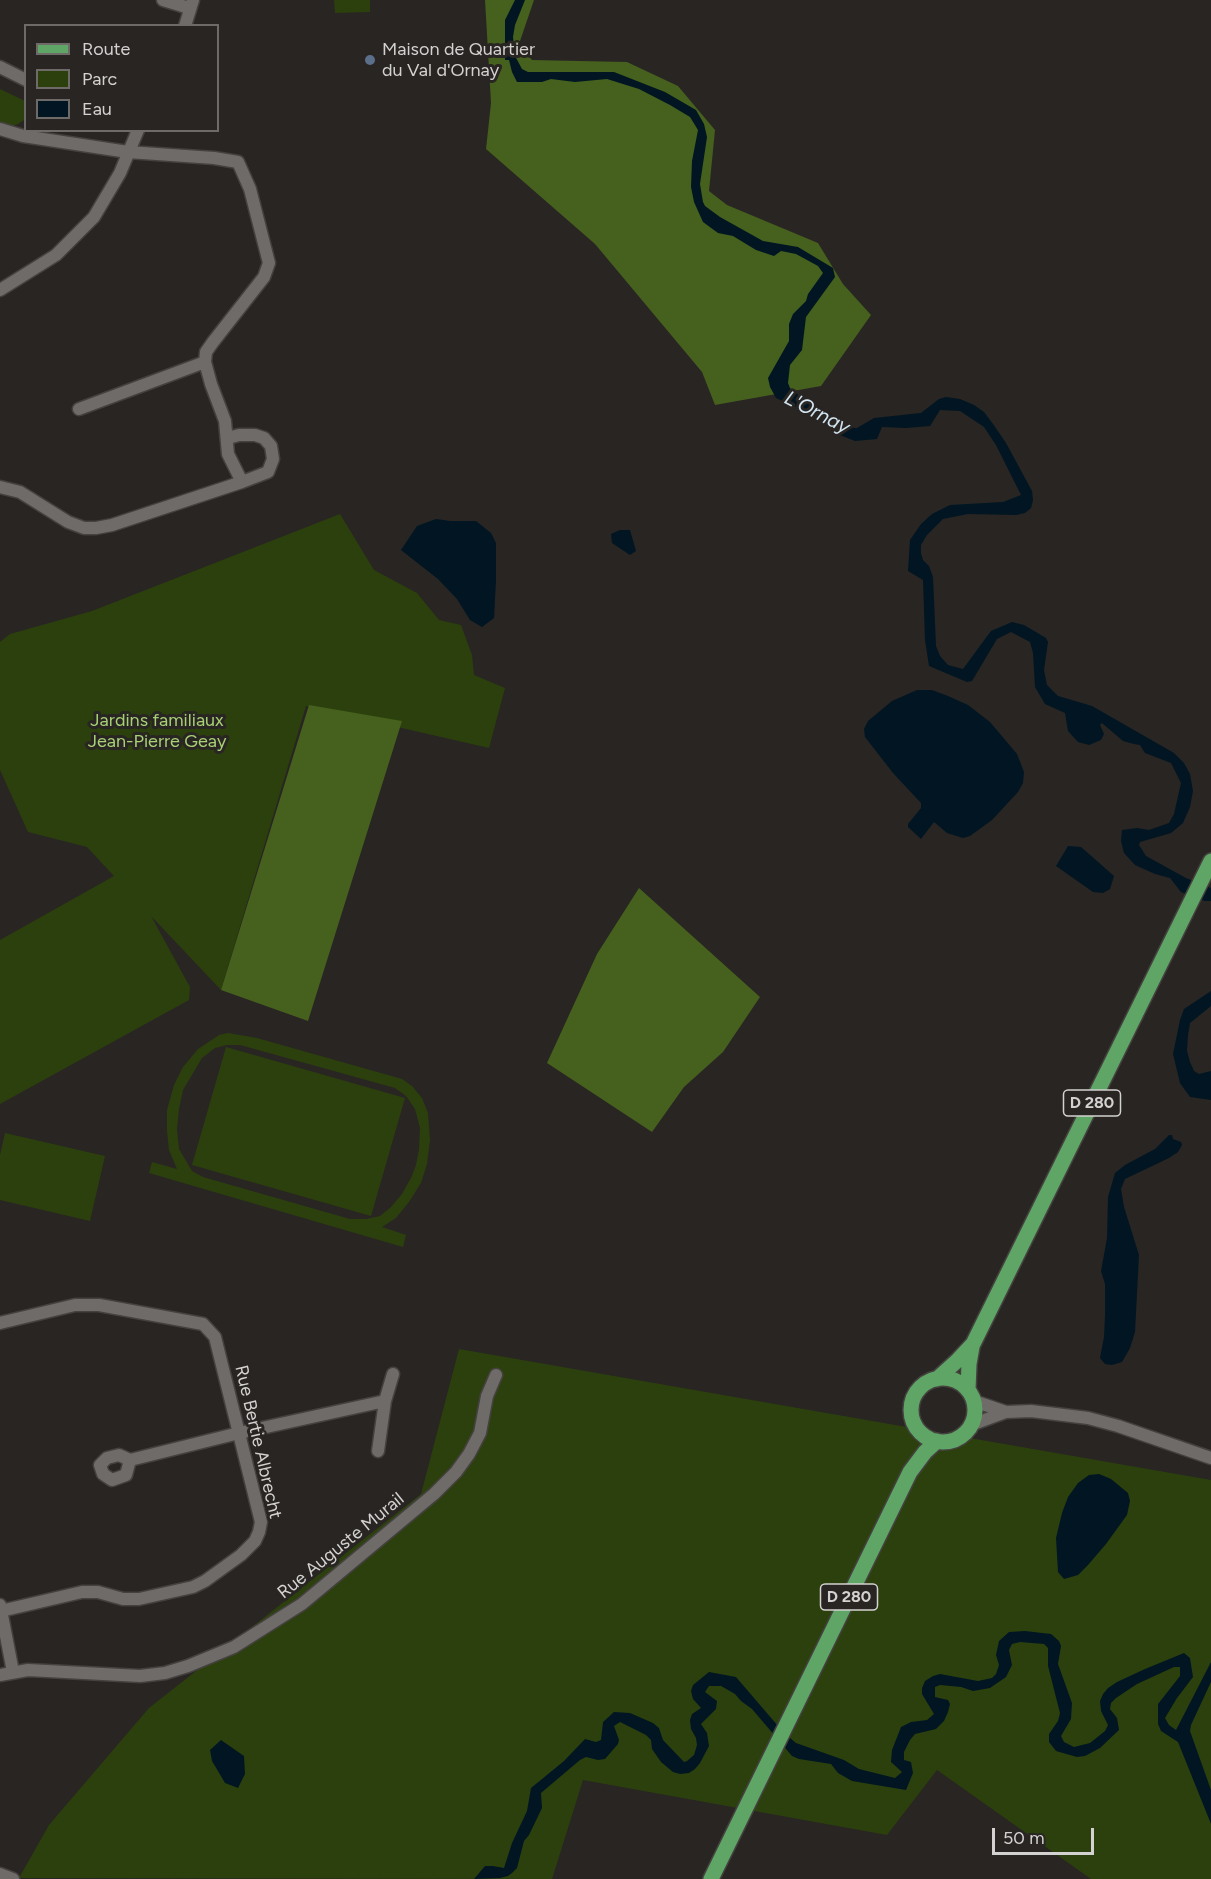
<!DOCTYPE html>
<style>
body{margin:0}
#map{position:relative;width:1211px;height:1879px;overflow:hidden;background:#282523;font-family:Figtree,sans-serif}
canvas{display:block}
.legend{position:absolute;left:24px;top:24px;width:195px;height:108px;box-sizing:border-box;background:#282523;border:2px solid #6d6a68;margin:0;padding:8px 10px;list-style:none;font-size:18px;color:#d4d2d0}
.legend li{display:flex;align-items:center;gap:12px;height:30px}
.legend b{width:30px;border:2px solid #6d6a68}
.scale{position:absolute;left:992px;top:1828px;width:102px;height:27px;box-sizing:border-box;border:3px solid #d4d2d0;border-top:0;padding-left:8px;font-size:18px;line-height:21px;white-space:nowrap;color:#d4d2d0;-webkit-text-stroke:4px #282523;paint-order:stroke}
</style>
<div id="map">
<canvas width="1211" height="1879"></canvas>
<ul class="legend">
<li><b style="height:8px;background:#5ea566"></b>Route</li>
<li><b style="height:16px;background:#2c400d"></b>Parc</li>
<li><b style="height:16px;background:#011622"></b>Eau</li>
</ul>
<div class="scale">50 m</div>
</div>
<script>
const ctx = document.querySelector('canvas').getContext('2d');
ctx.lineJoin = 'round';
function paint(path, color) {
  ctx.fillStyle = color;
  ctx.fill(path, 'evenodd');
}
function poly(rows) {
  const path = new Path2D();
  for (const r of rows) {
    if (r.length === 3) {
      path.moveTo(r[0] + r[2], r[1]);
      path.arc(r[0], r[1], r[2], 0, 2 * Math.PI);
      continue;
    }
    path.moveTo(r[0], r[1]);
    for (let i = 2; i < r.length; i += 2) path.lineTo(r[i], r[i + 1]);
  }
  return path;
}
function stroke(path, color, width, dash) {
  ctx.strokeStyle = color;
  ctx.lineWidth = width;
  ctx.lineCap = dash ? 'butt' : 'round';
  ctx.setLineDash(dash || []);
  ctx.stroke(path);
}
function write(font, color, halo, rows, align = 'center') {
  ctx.font = font + ' Figtree,sans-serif';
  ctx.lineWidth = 6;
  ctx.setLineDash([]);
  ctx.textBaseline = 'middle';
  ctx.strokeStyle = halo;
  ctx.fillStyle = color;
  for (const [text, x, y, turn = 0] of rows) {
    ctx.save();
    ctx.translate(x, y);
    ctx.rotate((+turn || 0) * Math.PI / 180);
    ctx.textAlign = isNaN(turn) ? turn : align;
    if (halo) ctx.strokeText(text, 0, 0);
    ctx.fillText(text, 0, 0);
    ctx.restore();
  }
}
paint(poly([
 [334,0,370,0,370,12,335,13],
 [0,89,25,101,25,116,24,120,18,124,12,126,0,122],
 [340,514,374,570,417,593,439,620,461,625,472,655,474,675,505,688,489,748,306,706,221,990,151,916,190,987,189,1000,0,1104,0,940,114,876,87,847,28,832,0,770,0,642,10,634,92,611],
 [228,1033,257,1038,402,1079,412,1086,422,1098,428,1113,430,1140,427,1164,421,1183,409,1202,396,1218,382,1227,406,1235,403,1247,149,1173,152,1162,177,1169,169,1150,167,1131,167,1110,174,1085,183,1067,198,1049,219,1035],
 [227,1045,240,1045,395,1088,406,1096,415,1109,420,1128,419,1150,416,1165,411,1178,402,1194,390,1208,380,1216,366,1219,350,1219,203,1177,192,1171,179,1149,177,1129,179,1109,183,1090,202,1058,215,1048],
 [226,1047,405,1098,371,1216,192,1165],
 [5,1133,105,1156,90,1221,0,1200,0,1155],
 [459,1349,1211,1480,1211,1879,1091,1879,937,1770,887,1835,583,1780,552,1879,19,1878,49,1825,149,1708,421,1494]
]), '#2c400d');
paint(poly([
 [485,0,534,0,519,44,532,60,627,62,678,86,715,130,709,191,727,205,818,243,843,284,871,315,821,386,715,405,702,372,595,244,486,149,491,103],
 [309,705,402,721,308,1021,221,990],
 [639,888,760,997,723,1052,684,1087,652,1132,547,1063,597,954]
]), '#46601d');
paint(poly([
 [515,0,525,0,515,25,513,37,515,56,522,69,528,72,614,72,665,92,696,110,704,124,707,137,700,184,703,202,705,206,720,217,763,241,798,247,833,268,835,277,806,317,802,350,790,365,788,383,790,388,803,399,817,405,854,428,857,428,874,418,921,413,939,399,946,397,960,399,974,405,984,412,993,424,1006,443,1032,491,1033,500,1031,508,1025,513,1016,515,968,514,943,519,927,535,921,545,921,553,923,560,929,566,933,577,936,646,940,656,948,665,963,669,991,631,1012,622,1024,625,1046,638,1048,642,1044,670,1047,685,1058,696,1092,706,1174,753,1184,763,1190,774,1193,791,1190,807,1183,823,1171,833,1140,842,1139,845,1146,856,1186,878,1211,888,1211,901,1205,901,1181,892,1170,878,1155,874,1135,865,1124,853,1121,841,1122,830,1137,828,1149,830,1169,823,1174,814,1181,783,1171,763,1145,753,1140,745,1134,744,1123,741,1102,723,1100,725,1104,734,1101,740,1089,745,1078,742,1068,731,1065,713,1045,704,1035,687,1033,653,1030,642,1011,632,997,639,972,681,967,682,929,666,925,640,923,580,908,571,910,540,921,524,932,514,950,505,1003,502,1021,495,996,445,984,427,960,411,940,410,930,426,906,428,882,427,877,439,855,441,835,433,822,419,776,398,770,387,768,378,789,341,789,324,793,314,806,301,808,294,823,273,818,266,796,254,781,251,774,256,756,250,733,236,718,233,703,222,694,202,691,187,692,161,698,130,690,117,670,105,639,89,607,79,575,82,551,79,542,82,517,82,512,72,509,60,505,60,505,20],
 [436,519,450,521,476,521,491,533,496,543,496,580,494,618,482,627,470,620,457,599,438,579,401,550,417,526],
 [620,530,630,530,636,551,630,555,612,543,611,534],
 [917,690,932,690,948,696,968,705,990,722,1017,754,1024,772,1023,783,1018,792,992,820,970,836,963,838,947,833,934,822,921,839,908,827,908,824,921,808,921,803,893,773,865,737,864,729,868,721,892,701],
 [1068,846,1081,847,1114,876,1110,889,1103,893,1093,892,1056,866],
 [1211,991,1211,1006,1190,1023,1188,1035,1187,1051,1190,1062,1194,1071,1199,1074,1211,1071,1211,1100,1190,1097,1180,1083,1173,1054,1180,1020,1184,1009],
 [1169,1135,1172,1135,1173,1139,1181,1142,1182,1145,1178,1152,1169,1158,1125,1179,1121,1189,1124,1207,1139,1255,1135,1332,1130,1348,1122,1362,1112,1365,1105,1364,1100,1358,1104,1337,1105,1316,1105,1284,1101,1271,1107,1238,1108,1197,1115,1173,1125,1165,1155,1149],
 [1099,1474,1111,1479,1128,1493,1130,1501,1127,1515,1106,1544,1088,1565,1078,1575,1064,1579,1058,1572,1056,1538,1062,1513,1068,1497,1078,1483,1089,1475],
 [1025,1631,1051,1634,1059,1641,1061,1646,1058,1664,1072,1703,1071,1719,1061,1736,1064,1742,1074,1747,1090,1743,1105,1731,1108,1725,1101,1711,1100,1701,1103,1694,1108,1688,1117,1682,1145,1669,1184,1653,1190,1658,1193,1677,1177,1698,1165,1718,1169,1725,1176,1730,1211,1662,1211,1682,1191,1725,1190,1731,1211,1790,1211,1824,1178,1742,1161,1731,1158,1724,1158,1704,1180,1676,1180,1667,1174,1667,1137,1684,1116,1698,1111,1703,1110,1709,1117,1718,1119,1730,1100,1748,1085,1756,1077,1757,1056,1751,1049,1742,1049,1734,1058,1721,1060,1713,1048,1666,1048,1648,1044,1644,1020,1642,1012,1644,1009,1650,1012,1665,1006,1677,990,1688,973,1691,961,1687,940,1685,935,1687,935,1697,948,1700,950,1704,948,1712,944,1721,936,1729,915,1734,910,1740,904,1752,904,1760,911,1762,913,1773,906,1790,852,1781,838,1773,831,1764,799,1759,792,1756,752,1709,741,1701,735,1694,721,1686,709,1686,705,1692,717,1701,716,1709,701,1724,707,1733,709,1746,700,1763,695,1769,689,1773,680,1774,673,1772,661,1762,652,1749,651,1740,646,1735,620,1722,614,1726,619,1740,618,1744,605,1759,598,1760,586,1757,580,1760,541,1793,542,1808,529,1835,524,1841,517,1868,512,1873,508,1876,500,1878,474,1879,485,1866,493,1866,504,1868,512,1843,527,1811,531,1788,564,1761,585,1739,596,1742,601,1740,603,1722,614,1712,630,1713,653,1723,659,1728,663,1740,684,1762,687,1761,694,1755,697,1745,696,1738,691,1729,690,1720,692,1714,701,1708,693,1699,691,1691,693,1685,709,1672,736,1677,784,1733,796,1743,844,1760,859,1769,895,1778,902,1772,891,1762,892,1750,901,1727,911,1722,927,1720,934,1714,922,1694,922,1688,925,1681,933,1676,940,1674,978,1681,992,1678,996,1674,999,1665,996,1655,999,1641,1009,1632],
 [221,1740,244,1756,245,1774,238,1788,225,1783,212,1761,210,1750]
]), '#011622');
const street = poly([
 [163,0,189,8],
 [185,26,193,0],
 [0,67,26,80],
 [0,129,23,136,128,152,214,158,238,162,250,189,269,263,264,277,213,342,206,352,205,362,211,384,225,421,228,454,242,482,268,472,273,459,271,446,264,438,255,435,239,435,228,438],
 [0,290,56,255,94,217,120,173,138,130],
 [79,409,205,362],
 [0,487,20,492,68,522,84,528,96,528,112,525,242,482],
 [0,1323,75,1305,99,1305,203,1324,215,1337,261,1522,259,1532,255,1541,241,1555,205,1581,193,1587,139,1599,123,1599,98,1592,82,1592,1,1611],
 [385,1401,393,1374],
 [974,1401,1006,1412],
 [971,1425,1006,1412,1031,1411,1088,1418,1118,1426,1211,1458],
 [130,1460,126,1475,112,1480,103,1474,100,1465,107,1458,119,1455,130,1460,239,1433,385,1401,378,1451],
 [0,1605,13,1672],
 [0,1675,28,1670,140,1676,165,1673,188,1666,234,1647,302,1604,434,1494,456,1472,469,1454,480,1433,487,1396,496,1375],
 [0,1874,13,1879]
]);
const primary = poly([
 [943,1410,32],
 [937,1379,958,1360,973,1344,1211,861],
 [968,1390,969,1364,972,1347],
 [711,1879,910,1472,925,1452,937,1441]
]);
stroke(street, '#44413f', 15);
stroke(primary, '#44413f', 18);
stroke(street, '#6e6b68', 12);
stroke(primary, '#5ea566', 15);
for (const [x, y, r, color] of [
 [370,60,6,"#5c6f8a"]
]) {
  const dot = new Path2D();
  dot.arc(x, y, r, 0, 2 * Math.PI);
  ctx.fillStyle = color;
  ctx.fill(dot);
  stroke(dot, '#282523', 2);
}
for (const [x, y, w] of [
 [1092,1103,57],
 [849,1597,57]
]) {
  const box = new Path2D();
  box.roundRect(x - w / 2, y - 13, w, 26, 4.5);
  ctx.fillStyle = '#282523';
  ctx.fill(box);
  stroke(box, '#d4d2d0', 1.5);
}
write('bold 16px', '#d4d2d0', null, [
 ["D 280",1092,1103],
 ["D 280",849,1597]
]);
write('18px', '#d4d2d0', '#282523', [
 ["Maison de Quartier",382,50],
 ["du Val d'Ornay",382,71]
], 'left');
write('18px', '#a8d074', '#282523', [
 ["Jardins familiaux",157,721],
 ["Jean-Pierre Geay",157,742]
]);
write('18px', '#d4d2d0', '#282523', [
 ["Rue Bertie Albrecht",258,1442,77],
 ["Rue Auguste Murail",341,1546,-39]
]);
write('italic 20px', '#d3e6f1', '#282523', [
 ["L'Ornay",817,413,27]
]);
</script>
